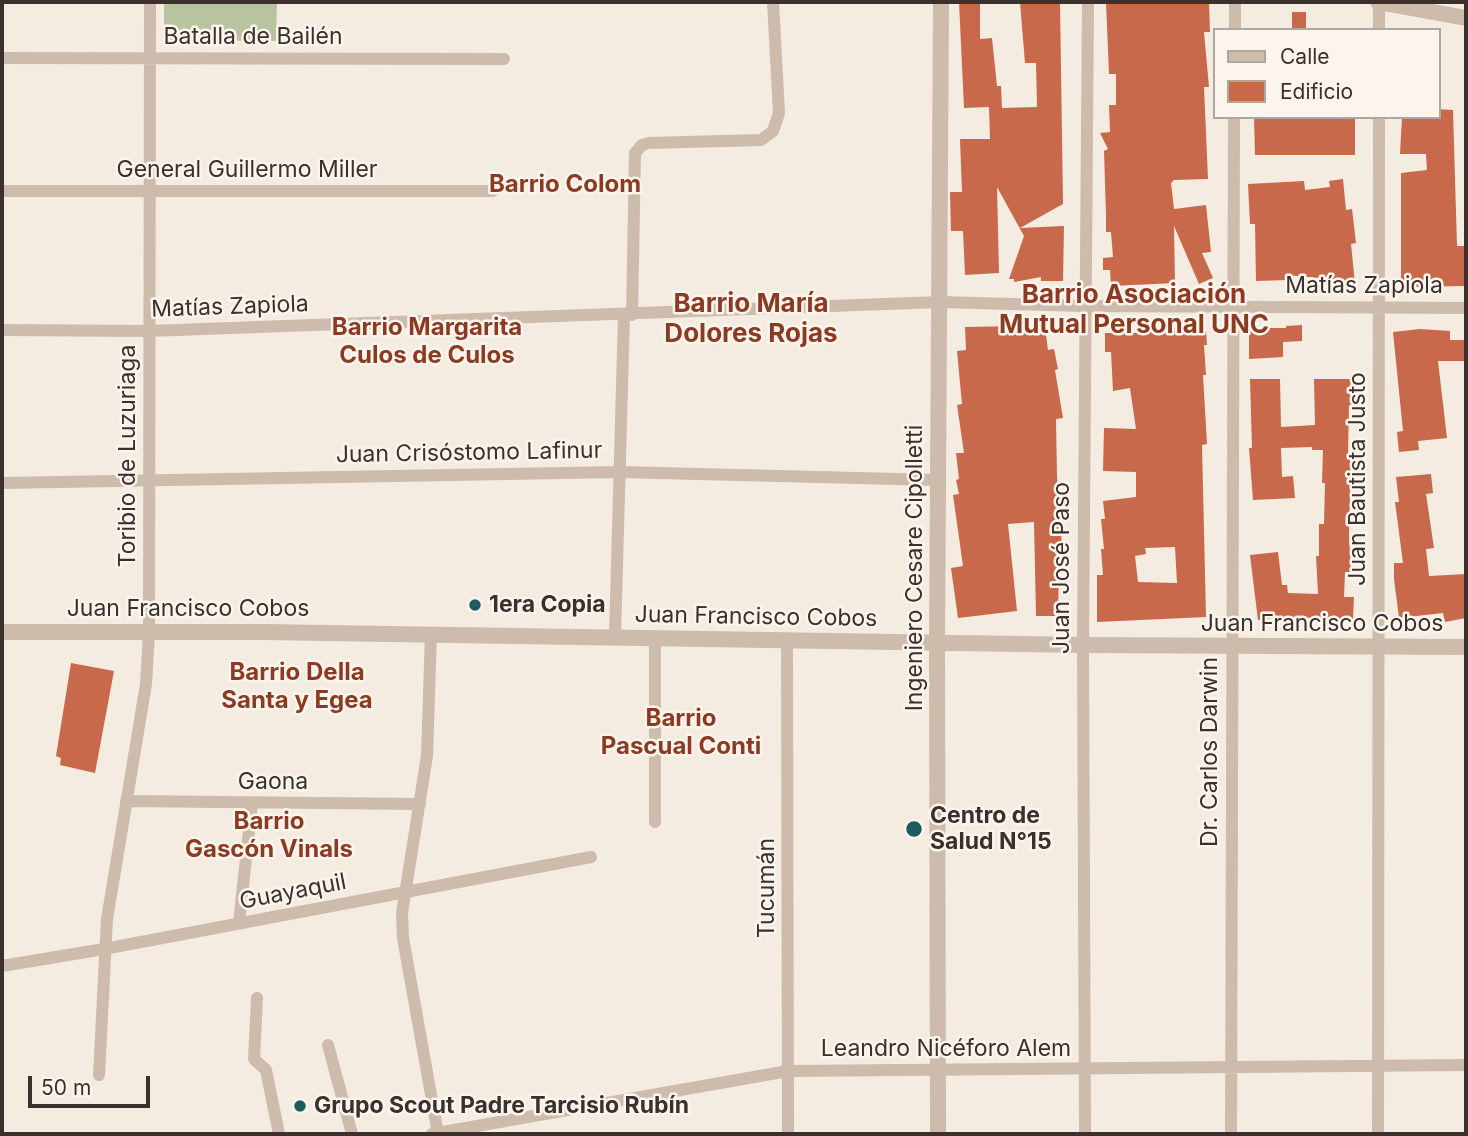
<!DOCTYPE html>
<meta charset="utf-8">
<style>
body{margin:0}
#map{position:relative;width:1468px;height:1136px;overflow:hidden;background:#f4ebe1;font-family:Inter,sans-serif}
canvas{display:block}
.frame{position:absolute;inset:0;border:4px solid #3b302b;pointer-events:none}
.legend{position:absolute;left:1213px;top:28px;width:228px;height:91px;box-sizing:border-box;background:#fbf5ee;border:2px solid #aea6a0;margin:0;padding:9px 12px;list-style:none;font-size:21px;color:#3b302b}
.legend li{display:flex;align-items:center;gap:14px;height:35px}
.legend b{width:35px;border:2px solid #aea6a0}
.scale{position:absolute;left:28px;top:1076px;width:122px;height:32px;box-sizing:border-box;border:4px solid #3b302b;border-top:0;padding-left:9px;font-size:21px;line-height:24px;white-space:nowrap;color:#3b302b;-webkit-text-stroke:5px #fbf5ee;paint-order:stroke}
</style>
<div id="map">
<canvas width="1468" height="1136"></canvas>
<div class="frame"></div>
<ul class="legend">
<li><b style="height:9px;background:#cdbbac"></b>Calle</li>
<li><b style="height:19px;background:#c8694b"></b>Edificio</li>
</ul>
<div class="scale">50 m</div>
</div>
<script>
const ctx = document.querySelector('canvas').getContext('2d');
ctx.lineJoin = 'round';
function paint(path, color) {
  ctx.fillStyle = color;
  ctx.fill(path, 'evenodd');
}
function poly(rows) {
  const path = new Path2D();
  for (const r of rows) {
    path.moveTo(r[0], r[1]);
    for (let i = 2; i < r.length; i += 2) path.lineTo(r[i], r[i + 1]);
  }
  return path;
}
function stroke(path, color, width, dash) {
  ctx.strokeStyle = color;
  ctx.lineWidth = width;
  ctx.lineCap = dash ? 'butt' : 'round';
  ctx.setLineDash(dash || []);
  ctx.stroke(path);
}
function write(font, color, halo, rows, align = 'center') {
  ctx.font = font + ' Inter,sans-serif';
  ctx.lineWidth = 5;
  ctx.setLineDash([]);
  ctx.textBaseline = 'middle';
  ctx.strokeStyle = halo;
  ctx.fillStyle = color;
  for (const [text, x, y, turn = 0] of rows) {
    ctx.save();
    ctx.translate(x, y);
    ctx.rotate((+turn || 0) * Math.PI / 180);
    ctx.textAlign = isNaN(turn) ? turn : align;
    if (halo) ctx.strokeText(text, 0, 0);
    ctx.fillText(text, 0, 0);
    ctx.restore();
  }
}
paint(poly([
 [164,2,277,2,276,41,164,40]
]), '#b8c4a0');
paint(poly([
 [959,2,980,2,980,39,992,38,997,86,1001,86,1002,108,1037,107,1036,63,1025,63,1020,2,1060,2,1063,204,1020,228,1064,226,1063,281,1041,281,1041,277,1014,282,1014,279,1009,279,1024,236,997,187,999,273,965,275,963,231,951,231,950,192,962,192,960,139,990,139,989,107,964,108],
 [1106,2,1209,2,1210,32,1204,32,1209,87,1204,87,1208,179,1174,180,1171,183,1174,209,1206,205,1211,252,1202,253,1213,278,1199,284,1174,226,1175,283,1111,286,1110,270,1103,270,1103,258,1113,257,1111,232,1106,232,1106,215,1104,151,1108,149,1100,133,1110,132,1109,105,1116,105,1116,74,1109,74],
 [1292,12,1306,12,1306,30,1292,30],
 [1438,109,1453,110,1457,246,1466,246,1466,286,1401,287,1401,173,1427,170,1426,154,1400,154,1402,117,1438,117],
 [1254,117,1355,117,1355,155,1255,155],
 [1343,179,1346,210,1352,209,1356,243,1351,244,1355,283,1341,284,1340,280,1287,275,1287,280,1256,281,1255,224,1250,224,1248,184,1304,181,1305,190,1330,187,1329,181],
 [1302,325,1302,341,1283,342,1283,357,1249,359,1249,328,1286,328,1286,326],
 [1019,326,1019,331,1045,327,1048,350,1054,349,1058,369,1055,370,1063,418,1056,419,1057,477,1062,546,1056,546,1059,569,1058,616,1036,616,1034,522,1008,524,1017,611,958,618,951,568,963,566,953,495,959,494,956,480,959,479,956,453,964,453,957,405,962,404,957,351,966,350,965,327],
 [1185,326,1186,333,1206,331,1207,345,1204,345,1206,375,1203,375,1207,444,1202,445,1206,617,1097,622,1097,575,1103,575,1101,549,1104,549,1101,519,1105,519,1103,501,1136,497,1136,472,1103,471,1104,428,1136,429,1130,388,1113,391,1111,352,1105,352,1105,333,1134,333],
 [1175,547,1177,583,1138,582,1135,556,1146,554,1145,548],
 [1420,329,1450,331,1450,340,1466,340,1466,361,1438,361,1447,438,1418,441,1419,450,1399,452,1397,432,1403,431,1393,332],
 [1250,379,1280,379,1281,427,1315,425,1314,379,1351,379,1353,405,1349,405,1348,455,1351,455,1349,534,1351,572,1345,572,1344,597,1354,597,1353,620,1291,617,1291,620,1275,622,1274,618,1258,620,1250,555,1278,552,1282,585,1287,585,1288,593,1318,594,1316,556,1319,556,1319,524,1324,524,1325,483,1322,483,1323,450,1312,450,1312,447,1281,448,1282,477,1293,476,1295,498,1253,500,1249,448,1252,448],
 [1431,474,1433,493,1426,494,1434,548,1426,549,1429,576,1466,574,1466,618,1445,622,1443,613,1399,618,1394,579,1394,563,1403,563,1395,502,1399,502,1396,477],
 [71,663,114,671,95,773,60,765,61,758,56,756]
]), '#c8694b');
stroke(poly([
 [1379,2,1379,30],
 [1235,30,1235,2],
 [2,58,504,59],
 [2,191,493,191],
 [632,315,635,153,642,145,649,143,761,140,773,131,779,113,773,2],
 [2,330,149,331,940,302,1084,306,1466,308],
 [2,483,619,472,937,480],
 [431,633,427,756,402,913,403,938,438,1134],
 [615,636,624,315],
 [655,637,655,822],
 [787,641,788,1134],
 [126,801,420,804],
 [239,923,252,803],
 [2,966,104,949,591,857],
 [257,998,254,1059,266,1070,279,1134],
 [328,1045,352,1134],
 [99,1075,107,919,146,684,149,632,150,2],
 [432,1134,788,1071,1466,1065],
 [1085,1134,1083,645,1088,2],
 [1231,1134,1234,117],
 [1378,1134,1379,117]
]), '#cdbbac', 12);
stroke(poly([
 [1378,2,1466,18],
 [2,632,263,632,1083,645,1466,647],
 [938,1134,937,643,941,2]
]), '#cdbbac', 16);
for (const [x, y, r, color] of [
 [475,605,7,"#1f5a5e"],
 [914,829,9,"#1f5a5e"],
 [300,1106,7,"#1f5a5e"]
]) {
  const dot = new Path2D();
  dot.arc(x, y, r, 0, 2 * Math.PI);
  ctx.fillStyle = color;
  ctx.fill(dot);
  stroke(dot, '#fbf5ee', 2.5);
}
write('23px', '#3b302b', '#fbf5ee', [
 ["Batalla de Bailén",253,37],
 ["General Guillermo Miller",247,170],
 ["Matías Zapiola",1364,286],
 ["Matías Zapiola",230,307,-2],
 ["Juan Crisóstomo Lafinur",469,453,-1],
 ["Toribio de Luzuriaga",128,456,-90],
 ["Juan Bautista Justo",1358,479,-90],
 ["Ingeniero Cesare Cipolletti",915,568,-90],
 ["Juan José Paso",1062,568,-90],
 ["Juan Francisco Cobos",188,609],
 ["Juan Francisco Cobos",756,617,1],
 ["Juan Francisco Cobos",1322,624],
 ["Dr. Carlos Darwin",1210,752,-90],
 ["Gaona",273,782],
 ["Tucumán",767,888,-90],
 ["Guayaquil",293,892,-11],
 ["Leandro Nicéforo Alem",946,1049]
]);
write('bold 23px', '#3b302b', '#fbf5ee', [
 ["1era Copia",489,605],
 ["Centro de",930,816],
 ["Salud N°15",930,842],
 ["Grupo Scout Padre Tarcisio Rubín",314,1106]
], 'left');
write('bold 24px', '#8c3b22', '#fbf5ee', [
 ["Barrio Colom",565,185],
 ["Barrio Margarita",427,328],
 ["Culos de Culos",427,356],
 ["Barrio Della",297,673],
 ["Santa y Egea",297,701],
 ["Barrio",681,719],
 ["Pascual Conti",681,747],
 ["Barrio",269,822],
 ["Gascón Vinals",269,850]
]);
write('bold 26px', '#8c3b22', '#fbf5ee', [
 ["Barrio Asociación",1134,295],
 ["Mutual Personal UNC",1134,325],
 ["Barrio María",751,304],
 ["Dolores Rojas",751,334]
]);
</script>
